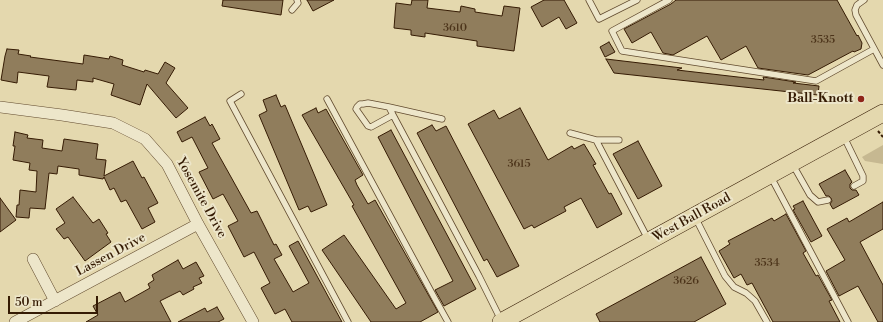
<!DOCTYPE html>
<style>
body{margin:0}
#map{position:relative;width:883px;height:322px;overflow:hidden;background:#e4d8ae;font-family:"Libre Bodoni",serif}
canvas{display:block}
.scale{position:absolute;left:8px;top:296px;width:90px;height:18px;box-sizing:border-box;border:2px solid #351b04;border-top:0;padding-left:5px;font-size:12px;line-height:14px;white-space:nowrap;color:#351b04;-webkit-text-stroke:3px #ede6ca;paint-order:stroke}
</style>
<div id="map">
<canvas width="883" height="322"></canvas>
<div class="scale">50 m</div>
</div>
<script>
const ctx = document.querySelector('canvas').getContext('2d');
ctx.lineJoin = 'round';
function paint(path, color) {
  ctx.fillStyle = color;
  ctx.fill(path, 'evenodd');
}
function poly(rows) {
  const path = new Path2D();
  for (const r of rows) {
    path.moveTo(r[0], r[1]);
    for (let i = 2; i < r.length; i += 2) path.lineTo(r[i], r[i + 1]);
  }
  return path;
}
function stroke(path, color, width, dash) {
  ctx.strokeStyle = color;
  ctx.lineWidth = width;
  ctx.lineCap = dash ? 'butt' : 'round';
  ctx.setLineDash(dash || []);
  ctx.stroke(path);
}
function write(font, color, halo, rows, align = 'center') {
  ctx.font = font + ' "Libre Bodoni",serif';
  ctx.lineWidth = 4;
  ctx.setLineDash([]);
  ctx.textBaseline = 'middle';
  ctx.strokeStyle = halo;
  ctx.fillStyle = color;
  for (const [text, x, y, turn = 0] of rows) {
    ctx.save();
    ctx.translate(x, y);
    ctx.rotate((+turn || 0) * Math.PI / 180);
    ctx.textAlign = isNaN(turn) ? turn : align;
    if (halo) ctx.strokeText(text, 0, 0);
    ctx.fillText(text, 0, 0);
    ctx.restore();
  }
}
paint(poly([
 [883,145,883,164,865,161,862,157]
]), '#c6b891');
const building = poly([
 [223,0,283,0,281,15,222,6,223,0],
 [307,0,334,0,313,11,307,0],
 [412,0,428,0,427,8,460,12,461,6,475,9,475,12,502,16,504,6,520,8,514,51,477,46,477,41,425,33,425,37,411,35,411,30,394,28,396,3,411,5,412,0],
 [544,0,564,0,577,23,566,29,559,17,542,27,531,7,544,0],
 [676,0,837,0,857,36,858,35,862,43,861,49,854,52,853,51,808,75,758,68,746,46,721,60,707,36,673,55,663,53,651,32,632,43,624,29,671,4,676,0],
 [609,42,615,52,605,57,600,47,609,42],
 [7,49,19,50,18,54,31,56,30,57,83,64,84,55,109,59,110,56,123,60,122,65,144,72,145,70,158,74,165,62,175,68,166,83,188,108,176,118,147,84,140,105,111,95,114,84,93,78,93,82,77,80,76,90,47,87,49,76,18,72,17,83,1,80,5,56,7,49],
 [606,59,682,68,677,70,764,80,763,77,796,82,793,83,819,86,818,95,614,73,606,59],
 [276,95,281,107,285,105,327,205,311,212,308,206,299,210,259,115,267,111,263,100,276,95],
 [316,108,318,113,326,109,363,175,355,180,357,185,368,204,375,200,438,312,420,322,371,322,322,250,344,235,396,309,406,303,352,206,354,205,302,115,316,108],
 [520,108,548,160,572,146,574,149,584,144,596,164,593,165,609,194,611,193,622,214,597,228,581,198,564,207,566,211,534,228,532,225,524,229,468,124,494,110,499,119,520,108],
 [205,117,210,126,212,124,220,139,212,143,231,177,251,213,257,211,274,245,276,244,282,255,274,259,293,292,309,283,289,246,298,241,342,322,292,322,285,309,275,314,261,288,270,283,254,252,244,257,228,226,238,221,223,194,213,199,199,172,208,168,192,137,182,142,177,132,205,117],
 [432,125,436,131,446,126,519,266,497,277,487,259,484,261,417,133,432,125],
 [391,130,476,289,444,306,435,290,453,281,378,137,391,130],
 [15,132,28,135,27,138,43,140,42,148,62,151,64,139,98,144,96,159,106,160,104,176,133,161,142,178,144,177,158,203,148,208,155,222,142,229,126,200,121,202,114,188,110,190,104,177,103,179,79,175,79,169,58,166,57,174,49,173,45,209,30,208,29,218,16,217,17,205,19,205,20,190,36,192,37,171,29,170,30,163,13,160,15,146,13,146,15,132],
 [638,141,662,186,638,199,613,154,638,141],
 [845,170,852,182,850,184,850,188,852,190,856,190,859,195,833,209,830,204,832,201,831,198,829,196,826,196,819,184,845,170],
 [73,197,93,223,99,219,108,233,106,234,111,242,85,261,68,237,64,239,56,229,65,223,56,209,73,197],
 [0,198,16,220,0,232,0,198],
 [803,201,822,236,811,242,793,210,795,209,793,206,803,201],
 [883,202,883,229,860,242,883,285,883,322,878,322,858,286,839,296,826,271,845,260,827,229,847,218,849,222,883,202],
 [786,214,806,251,803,253,816,276,818,275,832,300,829,301,840,322,773,322,752,283,747,285,741,274,734,278,719,251,730,244,728,241,772,218,774,221,786,214],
 [701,257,726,304,694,322,600,322,596,314,701,257],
 [178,260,183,269,196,262,204,276,199,278,202,283,193,287,194,289,183,295,180,291,160,301,171,322,86,322,98,315,93,306,120,292,125,302,143,292,150,288,148,284,154,280,152,275,178,260],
 [217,307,224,319,218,322,178,322,205,308,207,312,217,307]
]);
paint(building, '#907d5c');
stroke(building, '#351b04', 1);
const lane = poly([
 [589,0,599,19,637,0],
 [669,0,612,31,622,51,816,81,874,49],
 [864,0,857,5,855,10,856,15,883,65],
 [292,10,298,3,297,0],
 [241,94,230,101,348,322],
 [327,99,434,297,448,322],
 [389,107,442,119],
 [393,115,371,127,368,126,356,109,357,107,360,104,363,104,368,103,389,107,393,115,479,276,501,320],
 [570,133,596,140,648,239],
 [844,137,863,176,863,181,854,186],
 [596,140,619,140],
 [793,165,810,195,818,202,828,200],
 [771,177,848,322],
 [695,217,725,276,734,287,746,293,755,301,767,322]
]);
const street = poly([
 [0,107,62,115,113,123,145,139,167,164,198,224,253,322],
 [33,259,55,301],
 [15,322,198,224]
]);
const primary = poly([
 [501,322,883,113]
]);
stroke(lane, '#614a2e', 7);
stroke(street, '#614a2e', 12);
stroke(primary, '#351b04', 18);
stroke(poly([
 [878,131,883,137]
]), '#351b04', 2, [3, 2]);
stroke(lane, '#ede6ca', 5.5);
stroke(street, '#ede6ca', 11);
stroke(primary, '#e4d8ae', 17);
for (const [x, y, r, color] of [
 [861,99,4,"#8f2418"]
]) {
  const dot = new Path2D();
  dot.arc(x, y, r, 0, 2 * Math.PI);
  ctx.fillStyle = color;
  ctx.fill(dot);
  stroke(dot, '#ede6ca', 1.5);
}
write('11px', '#4c341a', null, [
 ["3610",455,28],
 ["3535",823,40],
 ["3615",519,164],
 ["3534",767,263],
 ["3626",686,281]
]);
write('bold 13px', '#351b04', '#ede6ca', [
 ["Ball-Knott",853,99]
], 'right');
write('13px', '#351b04', '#ede6ca', [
 ["Yosemite Drive",201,198,61],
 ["West Ball Road",692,218,-29],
 ["Lassen Drive",111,255,-28]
]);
</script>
